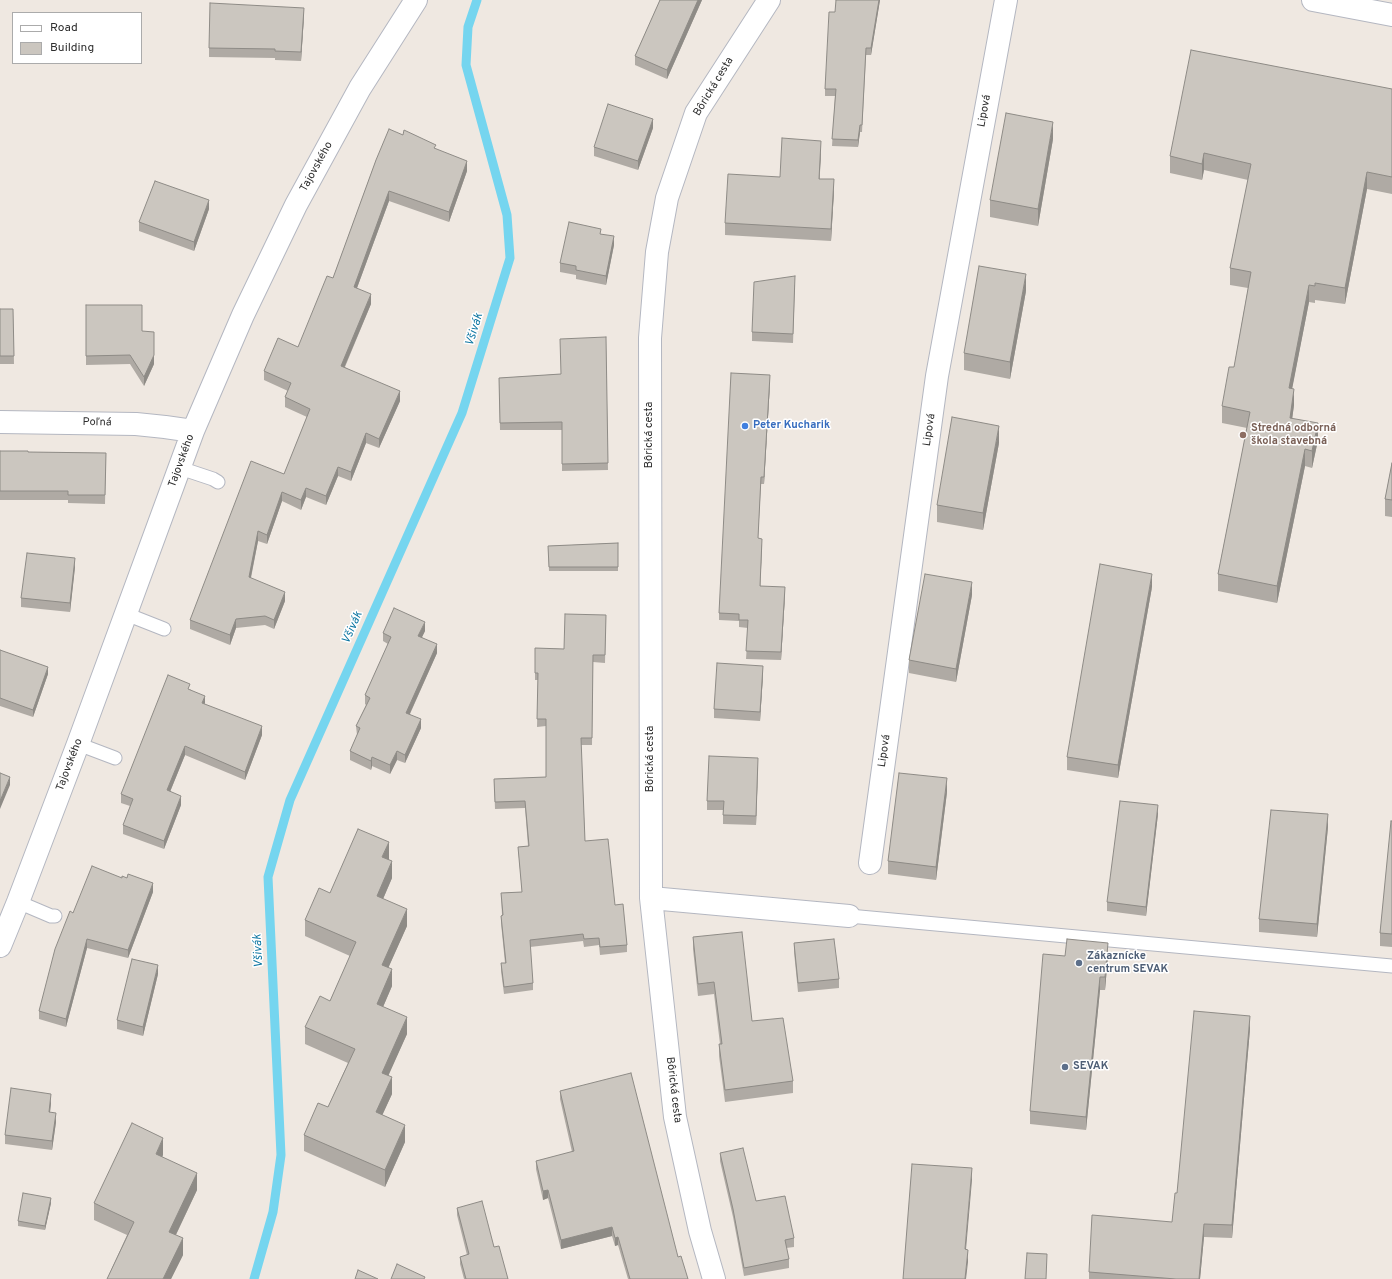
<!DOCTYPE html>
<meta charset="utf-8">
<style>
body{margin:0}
#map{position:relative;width:1392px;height:1279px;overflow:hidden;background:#efe8e1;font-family:Overpass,sans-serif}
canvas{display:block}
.legend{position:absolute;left:12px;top:12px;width:130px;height:52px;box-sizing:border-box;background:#fff;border:1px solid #ababab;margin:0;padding:5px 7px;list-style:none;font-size:12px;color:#2e2e2e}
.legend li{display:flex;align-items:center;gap:8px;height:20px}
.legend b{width:20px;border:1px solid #ababab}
</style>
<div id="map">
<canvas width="1392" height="1279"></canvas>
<ul class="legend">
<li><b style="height:5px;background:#fff"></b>Road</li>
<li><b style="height:11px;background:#cbc6bf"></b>Building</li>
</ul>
</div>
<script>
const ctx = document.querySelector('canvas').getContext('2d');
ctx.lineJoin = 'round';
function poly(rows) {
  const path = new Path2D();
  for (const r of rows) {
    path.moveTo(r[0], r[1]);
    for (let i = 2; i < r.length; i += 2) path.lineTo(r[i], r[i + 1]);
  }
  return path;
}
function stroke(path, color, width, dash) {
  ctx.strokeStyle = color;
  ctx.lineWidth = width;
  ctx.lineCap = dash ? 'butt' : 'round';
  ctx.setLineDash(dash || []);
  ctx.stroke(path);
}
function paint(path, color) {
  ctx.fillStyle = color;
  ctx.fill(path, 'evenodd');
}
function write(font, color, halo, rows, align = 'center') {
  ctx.font = font + ' Overpass,sans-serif';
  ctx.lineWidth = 3;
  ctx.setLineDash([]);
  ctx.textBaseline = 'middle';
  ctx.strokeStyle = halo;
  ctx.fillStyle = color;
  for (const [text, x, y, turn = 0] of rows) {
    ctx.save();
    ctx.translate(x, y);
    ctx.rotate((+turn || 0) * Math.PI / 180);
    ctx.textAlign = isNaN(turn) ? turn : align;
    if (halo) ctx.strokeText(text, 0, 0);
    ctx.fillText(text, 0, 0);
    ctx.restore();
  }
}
stroke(poly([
 [254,1279,273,1212,281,1155,268,877,290,800,462,413,510,258,507,215,466,65,468,27,477,0]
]), '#75d5ef', 9);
const lane = poly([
 [180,468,213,479,218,482],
 [126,614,164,629],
 [78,744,115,758],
 [18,902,51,916,55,916],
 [849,916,1392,966]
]);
const street = poly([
 [1313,0,1392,15],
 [0,422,136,424,165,427,193,431],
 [870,863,937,376,1006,0],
 [651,898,849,916],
 [0,946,18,902,78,744,193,431,243,315,296,205,360,88,416,0],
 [714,1279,700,1231,675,1117,651,898,650,338,657,252,667,198,696,113,769,0]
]);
stroke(lane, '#b4b7c1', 15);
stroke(street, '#b4b7c1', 24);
stroke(lane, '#fff', 13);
stroke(street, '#fff', 22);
paint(poly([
 [660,0,702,0,667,79,635,65,635,56],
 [880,0,871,55,866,55,862,132,860,132,858,147,832,146,835,96,825,96,825,89,835,12],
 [304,16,301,61,275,60,275,58,209,57,209,48],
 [1392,89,1392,194,1367,189,1345,304,1315,300,1315,303,1309,302,1292,388,1294,405,1292,419,1318,440,1312,468,1305,466,1277,603,1218,591,1218,574,1247,428,1222,423,1222,406,1234,367,1248,288,1230,285,1230,268,1248,180,1204,170,1202,180,1170,173,1170,156],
 [653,128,638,170,594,156,594,147],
 [1053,139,1038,226,990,217,990,200],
 [436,149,467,171,449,222,389,201,357,288,371,304,345,367,400,401,379,448,366,443,351,481,338,476,326,505,306,497,301,510,282,501,267,544,258,541,251,578,285,601,274,629,265,625,236,628,230,645,190,629,190,620,284,474,307,417,285,407,285,397,288,391,264,380,264,371,298,347,333,278,376,160],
 [821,153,819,179,834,191,831,241,725,235,725,223,780,177],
 [209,209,194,251,139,231,139,222],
 [601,234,614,245,606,285,576,279,576,275,560,272,560,263],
 [795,284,793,343,752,341,752,332],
 [1026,291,1010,379,964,370,964,353],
 [86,305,142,331,154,364,144,386,130,364,86,365],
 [0,309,13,309,14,364,0,364],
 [606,337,608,470,562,471,562,430,500,430,499,378,561,374],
 [770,383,764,484,761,484,758,538,762,546,760,586,785,595,781,660,746,659,748,628,739,627,739,621,719,620,719,613],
 [999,443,983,530,937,522,937,505],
 [0,451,28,452,106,453,105,504,68,503,68,500,0,500],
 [1392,463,1392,517,1385,516,1385,499],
 [618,543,618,571,549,571,548,546],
 [75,567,70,612,21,607,21,598],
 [1152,587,1118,778,1067,770,1067,757],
 [972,595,956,682,909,673,909,660],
 [606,615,605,663,593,662,592,745,581,745,585,841,615,905,627,945,627,952,600,955,599,945,584,947,583,941,530,947,533,983,533,990,504,994,501,971,501,963,505,963,501,923,501,916,502,915,501,893,522,892,518,847,528,846,525,808,495,809,494,779,546,777,546,726,537,727,538,680,535,680,535,648,564,649],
 [425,631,422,637,437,653,410,714,421,728,405,763,397,760,390,774,372,766,371,770,350,760,350,751,357,735,356,726,366,705,365,704,365,695,388,644,383,641,383,633],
 [0,650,48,674,33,717,0,706],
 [763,675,760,721,714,718,714,709],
 [190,689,205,705,262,735,245,780,185,755,170,792,181,805,164,849,123,834,123,825,130,806,121,803,121,794],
 [758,767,756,825,723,824,723,810,707,810,707,801],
 [947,792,936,880,888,874,888,861],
 [1158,814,1146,916,1107,911,1107,902],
 [1392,821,1392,947,1380,946,1380,933],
 [1328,827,1317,937,1259,932,1259,919],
 [389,859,392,878,383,899,407,926,388,968,392,986,383,1007,407,1034,388,1075,392,1094,382,1115,405,1142,385,1187,304,1151,304,1135,328,1107,348,1063,305,1044,305,1027,330,1001,350,956,305,936,305,920,330,893],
 [153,892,128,958,87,948,66,1027,39,1019,39,1011,73,913],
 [693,937,793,1081,793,1093,725,1102,719,1056,719,1044,720,1044,714,994,698,996,693,949],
 [794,943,839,979,839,988,798,992,794,952],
 [1065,956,1108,956,1105,990,1100,990,1086,1130,1030,1124,1030,1111],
 [158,974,143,1036,117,1029,117,1020],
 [1250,1029,1232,1238,1204,1237,1200,1279,1089,1279,1089,1272,1172,1222,1177,1193],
 [560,1091,678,1257,688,1279,628,1279,618,1245,615,1246,612,1236,561,1249,548,1198,543,1200,536,1169,536,1161,572,1152,560,1099],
 [51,1103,50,1112,56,1122,52,1150,5,1144,5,1135],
 [720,1153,756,1201,794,1238,794,1247,786,1248,789,1259,789,1268,744,1276,733,1217,720,1161],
 [163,1155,162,1157,197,1190,176,1235,183,1255,171,1279,107,1279,127,1235,94,1220,94,1203],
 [51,1203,45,1230,18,1226,18,1221],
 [457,1208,494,1247,508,1279,464,1279,460,1264,460,1257,467,1255,457,1215]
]), '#afaaa4');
paint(poly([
 [698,0,702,0,667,79,667,70],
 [879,0,880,0,871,55,871,48],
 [304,8,304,16,301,61,301,52],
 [653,119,653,128,638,170,638,161],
 [1053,122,1053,139,1038,226,1038,209],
 [860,125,860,132,858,147,858,140],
 [821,141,821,153,819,191,819,179],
 [1204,153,1204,170,1202,180,1202,164],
 [467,161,467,171,449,222,449,212],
 [1367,172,1367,189,1345,304,1345,288],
 [834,179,834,191,831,241,831,229],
 [389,191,389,201,354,296,354,287],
 [209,200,209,209,194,251,194,242],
 [614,236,614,245,606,285,606,276],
 [1026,274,1026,291,1010,379,1010,362],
 [1309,285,1309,302,1289,405,1289,388],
 [371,294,371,304,341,375,341,366],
 [154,355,154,364,144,386,144,377],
 [770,375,770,383,764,484,764,477],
 [1294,389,1294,405,1290,435,1290,418],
 [400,391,400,401,379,448,379,439],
 [1318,423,1318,440,1312,468,1312,451],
 [999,426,999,443,983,530,983,513],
 [366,433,366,443,351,481,351,472],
 [1305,449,1305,466,1277,603,1277,586],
 [338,467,338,476,326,505,326,496],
 [306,488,306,497,301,510,301,500],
 [282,492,282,501,267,544,267,535],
 [258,531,258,541,249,586,249,577],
 [762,539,762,546,760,594,760,586],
 [75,558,75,567,70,612,70,603],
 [1152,574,1152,587,1118,778,1118,765],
 [972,582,972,595,956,682,956,669],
 [785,587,785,595,781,660,781,652],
 [285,592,285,601,274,629,274,620],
 [236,619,236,628,230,645,230,635],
 [425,622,425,631,418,645,418,636],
 [437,644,437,653,406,722,406,713],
 [763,666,763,675,760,721,760,712],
 [48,667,48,674,33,717,33,710],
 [205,696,205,704,202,703],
 [421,719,421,728,405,763,405,755],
 [262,726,262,735,245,780,245,772],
 [185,746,185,755,167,799,167,790],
 [397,751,397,760,390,774,390,765],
 [372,757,372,766,371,770,371,761],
 [758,758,758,767,756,825,756,816],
 [10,777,10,785,0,809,0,801],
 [947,778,947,792,936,880,936,867],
 [181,796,181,805,164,849,164,841],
 [1158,805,1158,814,1146,916,1146,907],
 [1328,814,1328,827,1317,937,1317,924],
 [389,842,389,859,382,874,382,857],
 [392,861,392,878,377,913,377,896],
 [153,883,153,892,128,958,128,950],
 [407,909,407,926,382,982,382,965],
 [87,939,87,948,66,1027,66,1019],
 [1108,943,1108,956,1105,990,1105,977],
 [158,965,158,974,143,1036,143,1027],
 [392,969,392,986,377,1021,377,1004],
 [1100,977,1100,990,1086,1130,1086,1117],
 [1250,1016,1250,1029,1232,1238,1232,1225],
 [407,1017,407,1034,382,1090,382,1073],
 [392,1077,392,1094,376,1129,376,1112],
 [51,1094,51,1103,49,1121,49,1112],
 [56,1113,56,1122,52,1150,52,1141],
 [405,1125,405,1142,385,1187,385,1170],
 [163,1138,163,1155,156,1171,156,1154],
 [972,1168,972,1180,965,1261,965,1249],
 [197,1173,197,1190,169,1249,169,1232],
 [548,1190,548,1198,543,1200,543,1191],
 [51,1198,51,1203,45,1230,45,1226],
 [1204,1224,1204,1237,1200,1279,1199,1279],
 [612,1227,612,1236,561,1249,561,1240],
 [618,1237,618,1245,615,1246,615,1238],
 [183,1238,183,1255,171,1279,163,1279],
 [968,1250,968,1262,966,1279,965,1279]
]), '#8e8b86');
const building = poly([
 [660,0,698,0,667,70,635,56,660,0],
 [836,0,879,0,871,48,866,48,862,125,860,125,858,140,832,139,836,89,825,89,829,12,835,12,836,0],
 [210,3,304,8,301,52,275,51,275,49,209,48,210,3],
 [1191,50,1392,89,1392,177,1367,172,1345,288,1315,283,1315,286,1309,285,1289,388,1294,389,1290,418,1318,423,1312,451,1305,449,1277,586,1218,574,1250,412,1222,406,1229,367,1234,367,1251,272,1230,268,1251,164,1204,153,1202,164,1170,156,1191,50],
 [608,104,653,119,638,161,594,147,608,104],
 [1006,113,1053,122,1038,209,990,200,1006,113],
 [389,129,403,135,404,130,436,145,434,148,467,161,449,212,389,191,354,287,371,294,341,366,400,391,379,439,366,433,351,472,338,467,326,496,306,488,301,500,282,492,267,535,258,531,249,577,285,592,274,620,265,616,236,619,230,635,190,620,251,461,284,474,310,409,285,397,291,383,264,371,278,338,298,347,327,276,333,278,376,160,389,129],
 [782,138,821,141,819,179,834,179,831,229,725,223,728,174,780,177,782,138],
 [155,181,209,200,194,242,139,222,155,181],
 [569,222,601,229,600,234,614,236,606,276,576,270,576,266,560,263,569,222],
 [979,266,1026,274,1010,362,964,353,979,266],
 [795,276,793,334,752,332,754,282,795,276],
 [86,305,142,305,142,331,154,332,154,355,144,377,130,355,86,356,86,305],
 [0,309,13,309,14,356,0,356,0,309],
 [606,337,608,463,562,464,562,422,500,423,499,378,561,374,560,339,606,337],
 [731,373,770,375,764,477,761,477,758,538,762,539,760,586,785,587,781,652,746,651,748,620,739,620,739,614,719,613,731,373],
 [952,417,999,426,983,513,937,505,952,417],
 [0,451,28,451,28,452,106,453,105,495,68,495,68,491,0,491,0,451],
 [1392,463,1392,500,1385,499,1392,463],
 [618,543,618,567,549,567,548,546,618,543],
 [27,553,75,558,70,603,21,598,27,553],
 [1100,564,1152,574,1118,765,1067,757,1100,564],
 [925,574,972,582,956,669,909,660,925,574],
 [394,608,425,622,418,636,437,644,406,713,421,719,405,755,397,751,390,765,372,757,371,761,350,751,360,728,356,726,370,698,365,695,391,637,383,633,394,608],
 [565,614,606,615,605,655,593,655,592,738,581,738,585,841,608,839,615,905,623,904,627,945,600,947,599,938,584,939,583,934,530,940,533,983,504,987,501,963,506,963,501,916,503,915,501,893,522,892,518,847,529,846,525,801,495,802,494,779,546,777,546,719,537,719,538,673,535,673,535,648,564,649,565,614],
 [0,650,48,667,33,710,0,698,0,650],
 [717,663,763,666,760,712,714,709,717,663],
 [168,675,190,684,188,689,205,696,202,703,262,726,245,772,185,746,167,790,181,796,164,841,123,825,133,799,121,794,168,675],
 [709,756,758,758,756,816,723,815,724,801,707,801,709,756],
 [0,773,10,777,0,801,0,773],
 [899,773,947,778,936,867,888,861,899,773],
 [1120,801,1158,805,1146,907,1107,902,1120,801],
 [1271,810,1328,814,1317,924,1259,919,1271,810],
 [1391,821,1392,821,1392,934,1380,933,1391,821],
 [358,829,389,842,382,857,392,861,377,896,407,909,382,965,392,969,377,1004,407,1017,382,1073,392,1077,376,1112,405,1125,385,1170,304,1135,318,1103,328,1107,355,1049,305,1027,320,996,330,1001,356,942,305,920,319,888,330,893,358,829],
 [92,866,122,878,122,876,127,878,128,874,153,883,128,950,87,939,66,1019,39,1011,55,949,70,911,73,913,92,866],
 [742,932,752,1021,783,1018,793,1081,725,1090,719,1044,722,1044,714,982,698,984,693,937,742,932],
 [834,939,839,979,798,983,794,943,834,939],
 [1067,939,1108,943,1105,977,1100,977,1086,1117,1030,1111,1043,954,1065,956,1067,939],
 [132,959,158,965,143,1027,117,1020,132,959],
 [1194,1011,1250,1016,1232,1225,1204,1224,1199,1279,1176,1279,1089,1272,1092,1215,1172,1222,1175,1193,1177,1193,1194,1011],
 [631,1073,678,1257,681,1256,688,1279,630,1279,618,1237,615,1238,612,1227,561,1240,548,1190,543,1191,536,1161,574,1151,560,1091,631,1073],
 [11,1088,51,1094,49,1112,56,1113,52,1141,5,1135,11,1088],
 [132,1123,163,1138,156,1154,197,1173,169,1232,183,1238,163,1279,107,1279,134,1222,94,1203,132,1123],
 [743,1148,756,1201,785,1196,794,1238,785,1240,789,1259,744,1268,733,1209,720,1153,743,1148],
 [912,1164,972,1168,965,1249,968,1250,965,1279,903,1279,912,1164],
 [23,1193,51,1198,45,1226,18,1221,23,1193],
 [482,1201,494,1247,499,1246,508,1279,466,1279,460,1257,469,1254,457,1208,482,1201],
 [1027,1253,1047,1254,1046,1279,1025,1279,1027,1253],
 [397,1264,425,1277,424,1279,391,1279,397,1264],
 [358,1270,378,1279,355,1279,358,1270]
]);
paint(building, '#cbc6bf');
stroke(building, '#8e8b86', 1);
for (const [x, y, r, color] of [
 [745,426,4,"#3f7fe0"],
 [1243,435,4,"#8d6e63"],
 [1079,963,4,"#5c6f8a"],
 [1065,1067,4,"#5c6f8a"]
]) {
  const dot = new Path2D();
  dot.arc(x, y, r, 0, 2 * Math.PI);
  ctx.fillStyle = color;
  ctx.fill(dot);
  stroke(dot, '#fff', 1.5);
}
write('11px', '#2e2e2e', '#fff', [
 ["Bôrická cesta",714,87,-59],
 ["Lipová",985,111,-80],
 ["Tajovského",317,167,-61],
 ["Poľná",97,423,1],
 ["Lipová",930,430,-82],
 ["Bôrická cesta",650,435,-90],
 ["Tajovského",182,461,-70],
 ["Lipová",885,751,-82],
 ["Bôrická cesta",651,759,-90],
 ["Tajovského",70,765,-69],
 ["Bôrická cesta",673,1090,83]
]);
write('bold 11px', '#366cbe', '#fff', [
 ["Peter Kucharik",753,426]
], 'left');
write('bold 11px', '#785e54', '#fff', [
 ["Stredná odborná",1251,429],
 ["škola stavebná",1251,442]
], 'left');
write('bold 11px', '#4e5e75', '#fff', [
 ["Zákaznícke",1087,957],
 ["centrum SEVAK",1087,970],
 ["SEVAK",1073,1067]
], 'left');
write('italic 12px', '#0e76a2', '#fff', [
 ["Všivák",475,330,-73],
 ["Všivák",353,628,-66],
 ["Všivák",259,951,-93]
]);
</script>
